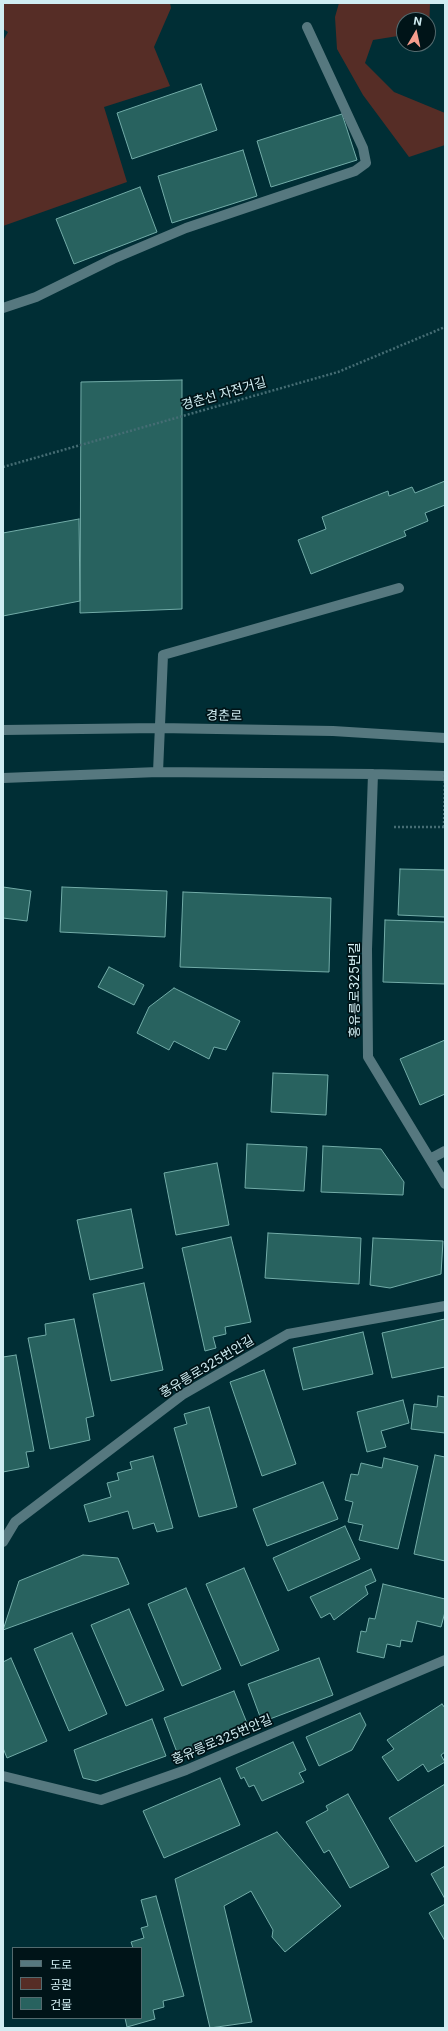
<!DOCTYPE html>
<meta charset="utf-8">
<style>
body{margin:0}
#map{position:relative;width:448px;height:2031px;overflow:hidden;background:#002e35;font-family:Inter,"Noto Sans KR",sans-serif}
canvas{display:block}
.frame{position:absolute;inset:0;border:4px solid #d0edf2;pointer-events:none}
.legend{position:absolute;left:12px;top:1947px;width:130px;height:72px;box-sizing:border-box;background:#001418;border:1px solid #536b6f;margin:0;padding:5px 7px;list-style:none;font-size:12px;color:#d0edf2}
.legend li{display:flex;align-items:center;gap:8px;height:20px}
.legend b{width:20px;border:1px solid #536b6f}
.north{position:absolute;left:396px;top:12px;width:40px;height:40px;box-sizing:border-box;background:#001418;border:1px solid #536b6f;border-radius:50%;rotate:9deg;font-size:11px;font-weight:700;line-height:16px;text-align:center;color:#d0edf2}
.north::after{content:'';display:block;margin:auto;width:14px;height:18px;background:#f49d8d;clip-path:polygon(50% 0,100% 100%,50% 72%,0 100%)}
</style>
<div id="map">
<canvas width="448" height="2031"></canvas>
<div class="frame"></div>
<ul class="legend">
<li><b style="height:5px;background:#56787f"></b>도로</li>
<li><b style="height:11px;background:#562d26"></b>공원</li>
<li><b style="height:11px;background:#28625f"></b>건물</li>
</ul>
<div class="north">N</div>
</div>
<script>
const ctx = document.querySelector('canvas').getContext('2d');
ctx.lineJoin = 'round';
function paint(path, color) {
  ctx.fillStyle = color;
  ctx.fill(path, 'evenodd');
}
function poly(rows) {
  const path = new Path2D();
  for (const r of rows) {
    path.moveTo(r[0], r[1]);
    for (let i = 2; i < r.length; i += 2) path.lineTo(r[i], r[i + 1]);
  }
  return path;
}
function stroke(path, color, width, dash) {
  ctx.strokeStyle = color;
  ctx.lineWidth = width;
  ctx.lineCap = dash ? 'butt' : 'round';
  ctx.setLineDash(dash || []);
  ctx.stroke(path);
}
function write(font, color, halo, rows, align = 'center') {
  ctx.font = font + ' Inter,"Noto Sans KR",sans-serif';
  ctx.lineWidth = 3.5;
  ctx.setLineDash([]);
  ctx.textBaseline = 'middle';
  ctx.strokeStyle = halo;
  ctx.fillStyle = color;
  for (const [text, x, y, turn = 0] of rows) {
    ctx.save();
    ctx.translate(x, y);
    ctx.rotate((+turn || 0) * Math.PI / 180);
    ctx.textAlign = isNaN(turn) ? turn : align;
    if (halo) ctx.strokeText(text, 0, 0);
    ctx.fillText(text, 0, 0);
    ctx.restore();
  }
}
paint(poly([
 [3,3,170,3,171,8,154,47,170,86,104,107,127,182,3,226,3,41,8,32,3,29],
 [339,3,430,3,429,31,428,20,404,20,404,35,373,40,365,63,394,92,445,113,445,145,409,157,363,95,337,49,335,17]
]), '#562d26');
const building = poly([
 [201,84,217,130,132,159,117,113,201,84],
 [342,114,357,160,271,187,257,141,342,114],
 [243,150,257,196,172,223,158,176,243,150],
 [140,187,157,232,74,264,56,219,140,187],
 [182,380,182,609,80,613,81,382,182,380],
 [445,481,445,505,425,513,428,521,404,531,406,536,311,574,298,540,326,529,322,517,388,491,389,496,412,487,415,493,445,481],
 [79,519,80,601,3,616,3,533,79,519],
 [400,869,445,870,445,917,398,915,400,869],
 [3,887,31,891,27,921,3,918,3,887],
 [62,887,167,891,165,937,60,932,62,887],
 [183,892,331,898,329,972,180,967,183,892],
 [385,920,445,922,445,984,383,982,385,920],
 [109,967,144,985,134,1005,98,987,109,967],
 [174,988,240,1021,226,1050,214,1047,209,1059,174,1041,169,1050,137,1033,149,1007,174,988],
 [445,1040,445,1094,420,1105,400,1059,445,1040],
 [273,1073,328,1075,326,1115,271,1112,273,1073],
 [247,1144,307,1147,304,1191,245,1188,247,1144],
 [323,1146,381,1149,404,1182,403,1195,321,1192,323,1146],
 [217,1163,229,1225,176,1235,164,1173,217,1163],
 [131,1209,143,1268,90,1280,77,1220,131,1209],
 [268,1233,361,1238,359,1284,265,1278,268,1233],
 [231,1237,251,1322,225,1327,226,1334,213,1337,216,1348,205,1351,182,1248,231,1237],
 [373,1238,443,1241,441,1274,390,1288,370,1285,373,1238],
 [144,1283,163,1370,111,1381,93,1294,144,1283],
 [74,1319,94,1416,86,1418,90,1440,50,1449,28,1338,46,1335,45,1324,74,1319],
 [445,1319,445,1367,392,1378,382,1333,445,1319],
 [363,1332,373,1374,303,1390,293,1348,363,1332],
 [16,1355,34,1451,26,1452,29,1467,3,1472,3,1357,16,1355],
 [264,1370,296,1464,262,1476,230,1382,264,1370],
 [438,1396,445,1397,445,1433,411,1429,414,1404,437,1407,438,1396],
 [403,1400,409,1423,381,1431,386,1447,367,1452,357,1412,403,1400],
 [209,1407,237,1507,199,1517,174,1428,187,1424,184,1414,209,1407],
 [435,1455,445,1457,445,1561,414,1554,435,1455],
 [153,1456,173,1528,157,1532,154,1523,133,1529,128,1511,89,1522,84,1505,111,1497,107,1483,119,1480,117,1473,132,1469,130,1462,153,1456],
 [384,1458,418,1466,398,1549,359,1540,363,1525,348,1522,353,1502,345,1500,351,1474,358,1475,361,1463,382,1468,384,1458],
 [323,1482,338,1519,267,1546,253,1509,323,1482],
 [345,1526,360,1559,288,1591,273,1558,345,1526],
 [83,1555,118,1558,129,1584,3,1630,19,1581,83,1555],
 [244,1568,279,1650,241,1666,206,1584,244,1568],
 [371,1569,376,1581,365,1586,368,1594,334,1620,330,1613,321,1618,310,1597,371,1569],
 [383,1584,445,1599,445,1612,441,1627,417,1621,412,1642,401,1640,400,1647,387,1644,384,1658,357,1652,361,1631,366,1632,369,1618,375,1619,383,1584],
 [186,1588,221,1669,182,1686,148,1604,186,1588],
 [129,1609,164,1690,126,1706,91,1625,129,1609],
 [72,1633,107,1714,69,1731,34,1649,72,1633],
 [11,1658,47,1741,7,1758,3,1748,3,1662,11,1658],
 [319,1658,333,1695,262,1722,248,1684,319,1658],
 [234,1691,249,1728,178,1755,164,1718,234,1691],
 [442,1704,445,1708,445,1752,441,1755,445,1762,428,1772,423,1764,398,1781,382,1757,394,1749,387,1740,442,1704],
 [360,1713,366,1725,352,1750,319,1766,306,1737,360,1713],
 [152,1719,166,1756,96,1781,83,1778,74,1750,152,1719],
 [293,1742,306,1770,299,1773,304,1782,262,1801,254,1785,249,1787,244,1777,241,1779,236,1768,293,1742],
 [220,1778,240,1825,164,1858,143,1811,220,1778],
 [445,1784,445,1845,416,1862,389,1818,445,1784],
 [348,1794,389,1867,350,1888,329,1850,324,1853,306,1822,328,1810,326,1806,348,1794],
 [277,1832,341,1906,285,1952,272,1937,273,1930,251,1891,224,1906,252,2022,210,2028,175,1879,277,1832],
 [445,1866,445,1899,431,1874,445,1866],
 [156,1896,184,1996,163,2001,164,2007,153,2010,155,2019,127,2027,125,2018,141,2018,141,1948,133,1948,131,1942,144,1938,141,1928,148,1926,141,1900,156,1896],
 [445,1904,445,1941,429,1913,445,1904]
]);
paint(building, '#28625f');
stroke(building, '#72aca8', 1);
stroke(poly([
 [3,467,338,372,445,327],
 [394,827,445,827]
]), '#456d74', 2.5, [2, 2]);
stroke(poly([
 [3,308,36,297,113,259,186,228,355,171,366,163,363,148,307,27],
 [3,730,159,728,333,731,445,738],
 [158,772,163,655,399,588],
 [373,774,367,949,368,1057,445,1184],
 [3,778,158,772,373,774,445,776],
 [430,1159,445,1151],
 [3,1542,15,1522,182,1395,288,1334,445,1306],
 [3,1776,101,1800,186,1770,445,1660]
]), '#56787f', 10);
stroke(poly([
 [444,827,445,773]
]), '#456d74', 2.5, [2, 2]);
write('13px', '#d0edf2', '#001418', [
 ["경춘선 자전거길",224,394,-16],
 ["경춘로",224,716,1],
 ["홍유릉로325번길",355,990,-90],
 ["홍유릉로325번안길",207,1367,-31],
 ["홍유릉로325번안길",222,1740,-23]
]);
</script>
